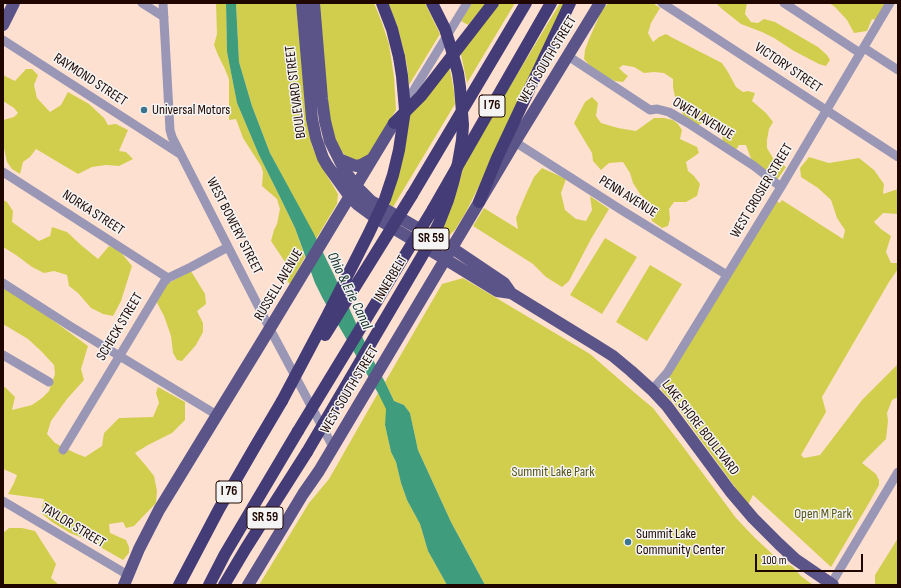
<!DOCTYPE html>
<style>
body{margin:0}
#map{position:relative;width:901px;height:588px;overflow:hidden;background:#fee0d1;font-family:"Sofia Sans Condensed",sans-serif}
canvas{display:block}
.frame{position:absolute;inset:0;border:4px solid #1f0700;pointer-events:none}
.scale{position:absolute;left:755px;top:554px;width:108px;height:18px;box-sizing:border-box;border:2px solid #1f0700;border-top:0;padding-left:5px;font-size:12px;line-height:14px;white-space:nowrap;color:#1f0700;-webkit-text-stroke:3px #f4f4f4;paint-order:stroke}
</style>
<div id="map">
<canvas width="901" height="588"></canvas>
<div class="frame"></div>
<div class="scale">100 m</div>
</div>
<script>
const ctx = document.querySelector('canvas').getContext('2d');
ctx.lineJoin = 'round';
function paint(path, color) {
  ctx.fillStyle = color;
  ctx.fill(path, 'evenodd');
}
function poly(rows) {
  const path = new Path2D();
  for (const r of rows) {
    path.moveTo(r[0], r[1]);
    for (let i = 2; i < r.length; i += 2) path.lineTo(r[i], r[i + 1]);
  }
  return path;
}
function stroke(path, color, width, dash) {
  ctx.strokeStyle = color;
  ctx.lineWidth = width;
  ctx.lineCap = dash ? 'butt' : 'round';
  ctx.setLineDash(dash || []);
  ctx.stroke(path);
}
function write(font, color, halo, rows, align = 'center') {
  ctx.font = font + ' "Sofia Sans Condensed",sans-serif';
  ctx.lineWidth = 3;
  ctx.setLineDash([]);
  ctx.textBaseline = 'middle';
  ctx.strokeStyle = halo;
  ctx.fillStyle = color;
  for (const [text, x, y, turn = 0] of rows) {
    ctx.save();
    ctx.translate(x, y);
    ctx.rotate((+turn || 0) * Math.PI / 180);
    ctx.textAlign = isNaN(turn) ? turn : align;
    if (halo) ctx.strokeText(text, 0, 0);
    ctx.fillText(text, 0, 0);
    ctx.restore();
  }
}
paint(poly([
 [216,3,226,3,227,52,237,103,259,155,278,193,295,228,305,257,290,284,283,277,285,262,271,241,274,230,277,224,280,209,277,199,262,186,263,172,261,166,243,138,236,119,229,120,229,79,224,67,218,55,214,45,217,34],
 [236,3,296,3,307,124,312,146,319,162,338,194,337,204,316,239,270,153,252,106,239,62],
 [318,3,374,3,381,20,389,44,394,77,396,110,368,156,364,160,349,160,339,148,330,127],
 [388,3,425,3,440,34,409,85,407,65,403,48,397,25],
 [472,3,486,3,468,25,461,21],
 [497,3,515,3,467,83,460,50],
 [560,3,565,3,497,150,466,212,455,230,445,239,438,237,451,208,458,187,465,161],
 [608,3,653,3,660,8,651,23,648,33,653,42,659,37,666,34,671,37,722,63,728,72,736,87,743,92,748,91,755,93,752,101,766,113,773,122,769,129,767,140,767,148,773,158,786,167,777,180,751,159,746,145,739,145,736,150,723,142,722,134,716,124,720,121,711,118,697,126,686,119,682,113,684,108,675,97,673,87,673,79,664,73,654,72,644,73,634,67,623,65,619,68,624,73,628,76,623,82,615,81,603,75,591,67,584,59,585,50,589,39,601,12],
 [716,3,747,3,745,14,751,22,758,23,764,19,775,22,818,47,827,55,830,60,826,66,819,64,794,51,774,38,762,32,741,24,722,9],
 [829,3,886,3,876,20,872,19,867,31,854,33,847,20,835,7],
 [449,64,454,91,455,104,393,207,389,204,410,112],
 [26,69,32,69,38,75,34,85,37,98,50,112,61,105,68,92,89,104,104,118,108,125,116,124,128,130,119,151,126,152,133,159,119,166,106,165,92,167,78,174,36,149,30,157,23,162,20,174,12,169,7,162,4,148,3,147,3,120,14,117,18,113,14,108,3,101,3,75,15,81],
 [592,97,598,103,596,116,601,123,618,128,636,131,654,118,664,118,673,120,678,124,682,130,680,139,697,147,699,153,686,162,688,171,694,176,700,184,697,196,686,202,674,202,669,209,670,219,668,226,662,228,652,221,651,216,650,203,640,194,633,183,630,173,623,162,609,163,601,170,593,161,592,153,574,123,585,102],
 [809,157,829,163,859,158,874,170,884,184,883,194,898,189,898,214,883,213,874,222,881,229,891,236,886,252,891,263,898,263,898,269,889,282,822,397,826,412,801,455,804,458,820,455,862,400,898,364,898,397,892,400,887,413,888,421,886,439,862,463,876,474,879,480,879,485,869,503,831,567,753,495,748,505,674,403,663,392,661,388,776,201,780,203,782,200,843,239,845,230,837,218,831,200,818,188,801,177,800,168],
 [542,168,566,179,561,193,565,210,576,219,586,221,592,210,590,196,609,209,591,239,569,281,562,287,546,277,533,264,473,226,484,208,518,229,516,218,526,194,534,177],
 [3,200,7,202,13,211,12,222,39,241,50,236,52,227,67,232,81,245,98,259,109,246,119,250,132,266,121,301,113,316,103,314,91,308,78,293,69,286,67,275,54,271,44,273,32,267,16,255,3,247],
 [605,238,637,257,602,314,570,295],
 [650,265,682,284,647,341,616,322],
 [191,271,205,294,206,304,197,311,203,323,203,332,196,345,182,361,177,360,173,353,171,336,164,316,156,301,165,285],
 [463,278,590,354,635,393,653,408,681,444,736,518,755,538,782,563,792,566,801,576,813,585,485,585,451,522,418,450,410,413,404,405,394,401,385,382,442,284],
 [3,287,43,313,88,346,81,369,84,380,67,399,51,421,47,434,55,443,75,453,85,457,102,446,104,433,119,418,153,417,159,403,156,393,158,387,185,402,185,420,172,433,148,445,135,453,147,467,154,476,157,491,156,503,134,526,126,528,123,522,109,524,110,533,126,540,129,547,129,553,123,560,88,540,70,533,52,522,41,513,44,499,8,494,14,483,17,475,3,469,3,386,6,388,15,397,12,410,32,405,42,398,49,391,55,374,54,365,41,351,28,339,3,324],
 [378,393,387,409,385,425,391,452,396,462,401,483,407,500,420,524,428,551,447,585,259,585,309,503,329,479],
 [9,528,22,528,35,531,56,564,51,578,59,585,3,585,3,533],
 [898,538,898,585,875,585,875,575]
]), '#d2ce4d');
paint(poly([
 [226,3,236,3,239,62,252,106,270,153,313,232,334,275,372,358,385,382,394,401,404,405,410,413,418,450,451,522,485,585,447,585,428,551,420,524,407,500,401,483,396,462,391,452,385,425,386,409,378,393,323,299,315,283,295,228,278,193,259,155,237,103,227,52]
]), '#3f9d7e');
stroke(poly([
 [142,3,164,17],
 [163,3,170,130,172,137,270,329,333,447],
 [662,3,898,157],
 [784,3,860,53],
 [3,40,180,154],
 [864,48,898,70],
 [568,56,650,110,657,109,669,112,688,123,754,166,781,187],
 [404,106,467,3],
 [515,142,623,211,727,275],
 [3,172,168,278],
 [3,283,70,326,217,415],
 [3,355,49,382],
 [652,390,667,373,781,187,890,3],
 [63,450,164,282,168,278,191,267,228,247],
 [3,501,128,575],
 [831,584,898,472]
]), '#9997b5', 9);
stroke(poly([
 [302,3,312,119,316,138,323,158,327,165,350,197,358,205,373,216,445,259,497,291,511,293,594,344,613,356,631,371,652,390,667,406,730,491,753,518,779,544,795,559,833,585],
 [314,3,322,99,325,121,330,141,345,171,356,186,371,201,452,248,504,283,511,293],
 [3,25,14,3],
 [339,159,356,166,361,165,372,159],
 [124,585,139,549,159,510,217,415,258,348,394,123],
 [248,585,303,494,319,471,515,142,600,3]
]), '#5a5488', 12);
stroke(poly([
 [382,3,392,29,399,57],
 [394,123,421,96,493,3],
 [412,195,526,3],
 [479,202,497,158,570,3],
 [433,209,551,3],
 [179,585,219,509,256,445,282,401],
 [209,585,225,554,298,431],
 [224,585,246,548,307,452]
]), '#443c77', 12);
stroke(poly([
 [325,335,412,195],
 [282,401,327,316,369,233,385,199,393,175,399,150,405,110,402,76,399,57],
 [298,431,433,209],
 [307,452,425,251,439,223,448,200,453,183,458,163,462,140,463,125,460,87,458,73,451,48,445,29,432,3]
]), '#443c77', 12);
for (const [x, y, r, color] of [
 [144,110,4,"#3a758d"],
 [628,542,4,"#3a758d"]
]) {
  const dot = new Path2D();
  dot.arc(x, y, r, 0, 2 * Math.PI);
  ctx.fillStyle = color;
  ctx.fill(dot);
  stroke(dot, '#f4f4f4', 1.5);
}
for (const [x, y, w] of [
 [492,106,26],
 [431,239,36],
 [229,492,26],
 [265,518,36]
]) {
  const box = new Path2D();
  box.roundRect(x - w / 2, y - 11, w, 22, 3);
  ctx.fillStyle = '#f4f4f4';
  ctx.fill(box);
  stroke(box, '#1f0700', 1);
}
write('bold 13px', '#1f0700', null, [
 ["I 76",492,106],
 ["SR 59",431,239],
 ["I 76",229,492],
 ["SR 59",265,518]
]);
write('14px', '#1f0700', '#f4f4f4', [
 ["WEST SOUTH STREET",548,60,-59],
 ["VICTORY STREET",788,68,34],
 ["RAYMOND STREET",90,80,33],
 ["BOULEVARD STREET",296,92,-97],
 ["OWEN AVENUE",703,119,31],
 ["WEST CROSIER STREET",762,191,-59],
 ["PENN AVENUE",628,197,32],
 ["NORKA STREET",93,213,33],
 ["WEST BOWERY STREET",234,226,63],
 ["INNERBELT",391,279,-59],
 ["RUSSELL AVENUE",279,285,-59],
 ["SCHECK STREET",120,327,-59],
 ["WEST SOUTH STREET",350,390,-59],
 ["LAKE SHORE BOULEVARD",700,428,52],
 ["TAYLOR STREET",73,526,31]
]);
write('14px', '#1f0700', '#f4f4f4', [
 ["Universal Motors",152,110],
 ["Summit Lake",636,534],
 ["Community Center",636,550]
], 'left');
write('14px', '#58561b', '#f4f4f4', [
 ["Summit Lake Park",553,472],
 ["Open M Park",823,514]
]);
write('italic 15px', '#143026', '#f4f4f4', [
 ["Ohio & Erie Canal",349,291,64]
]);
</script>
